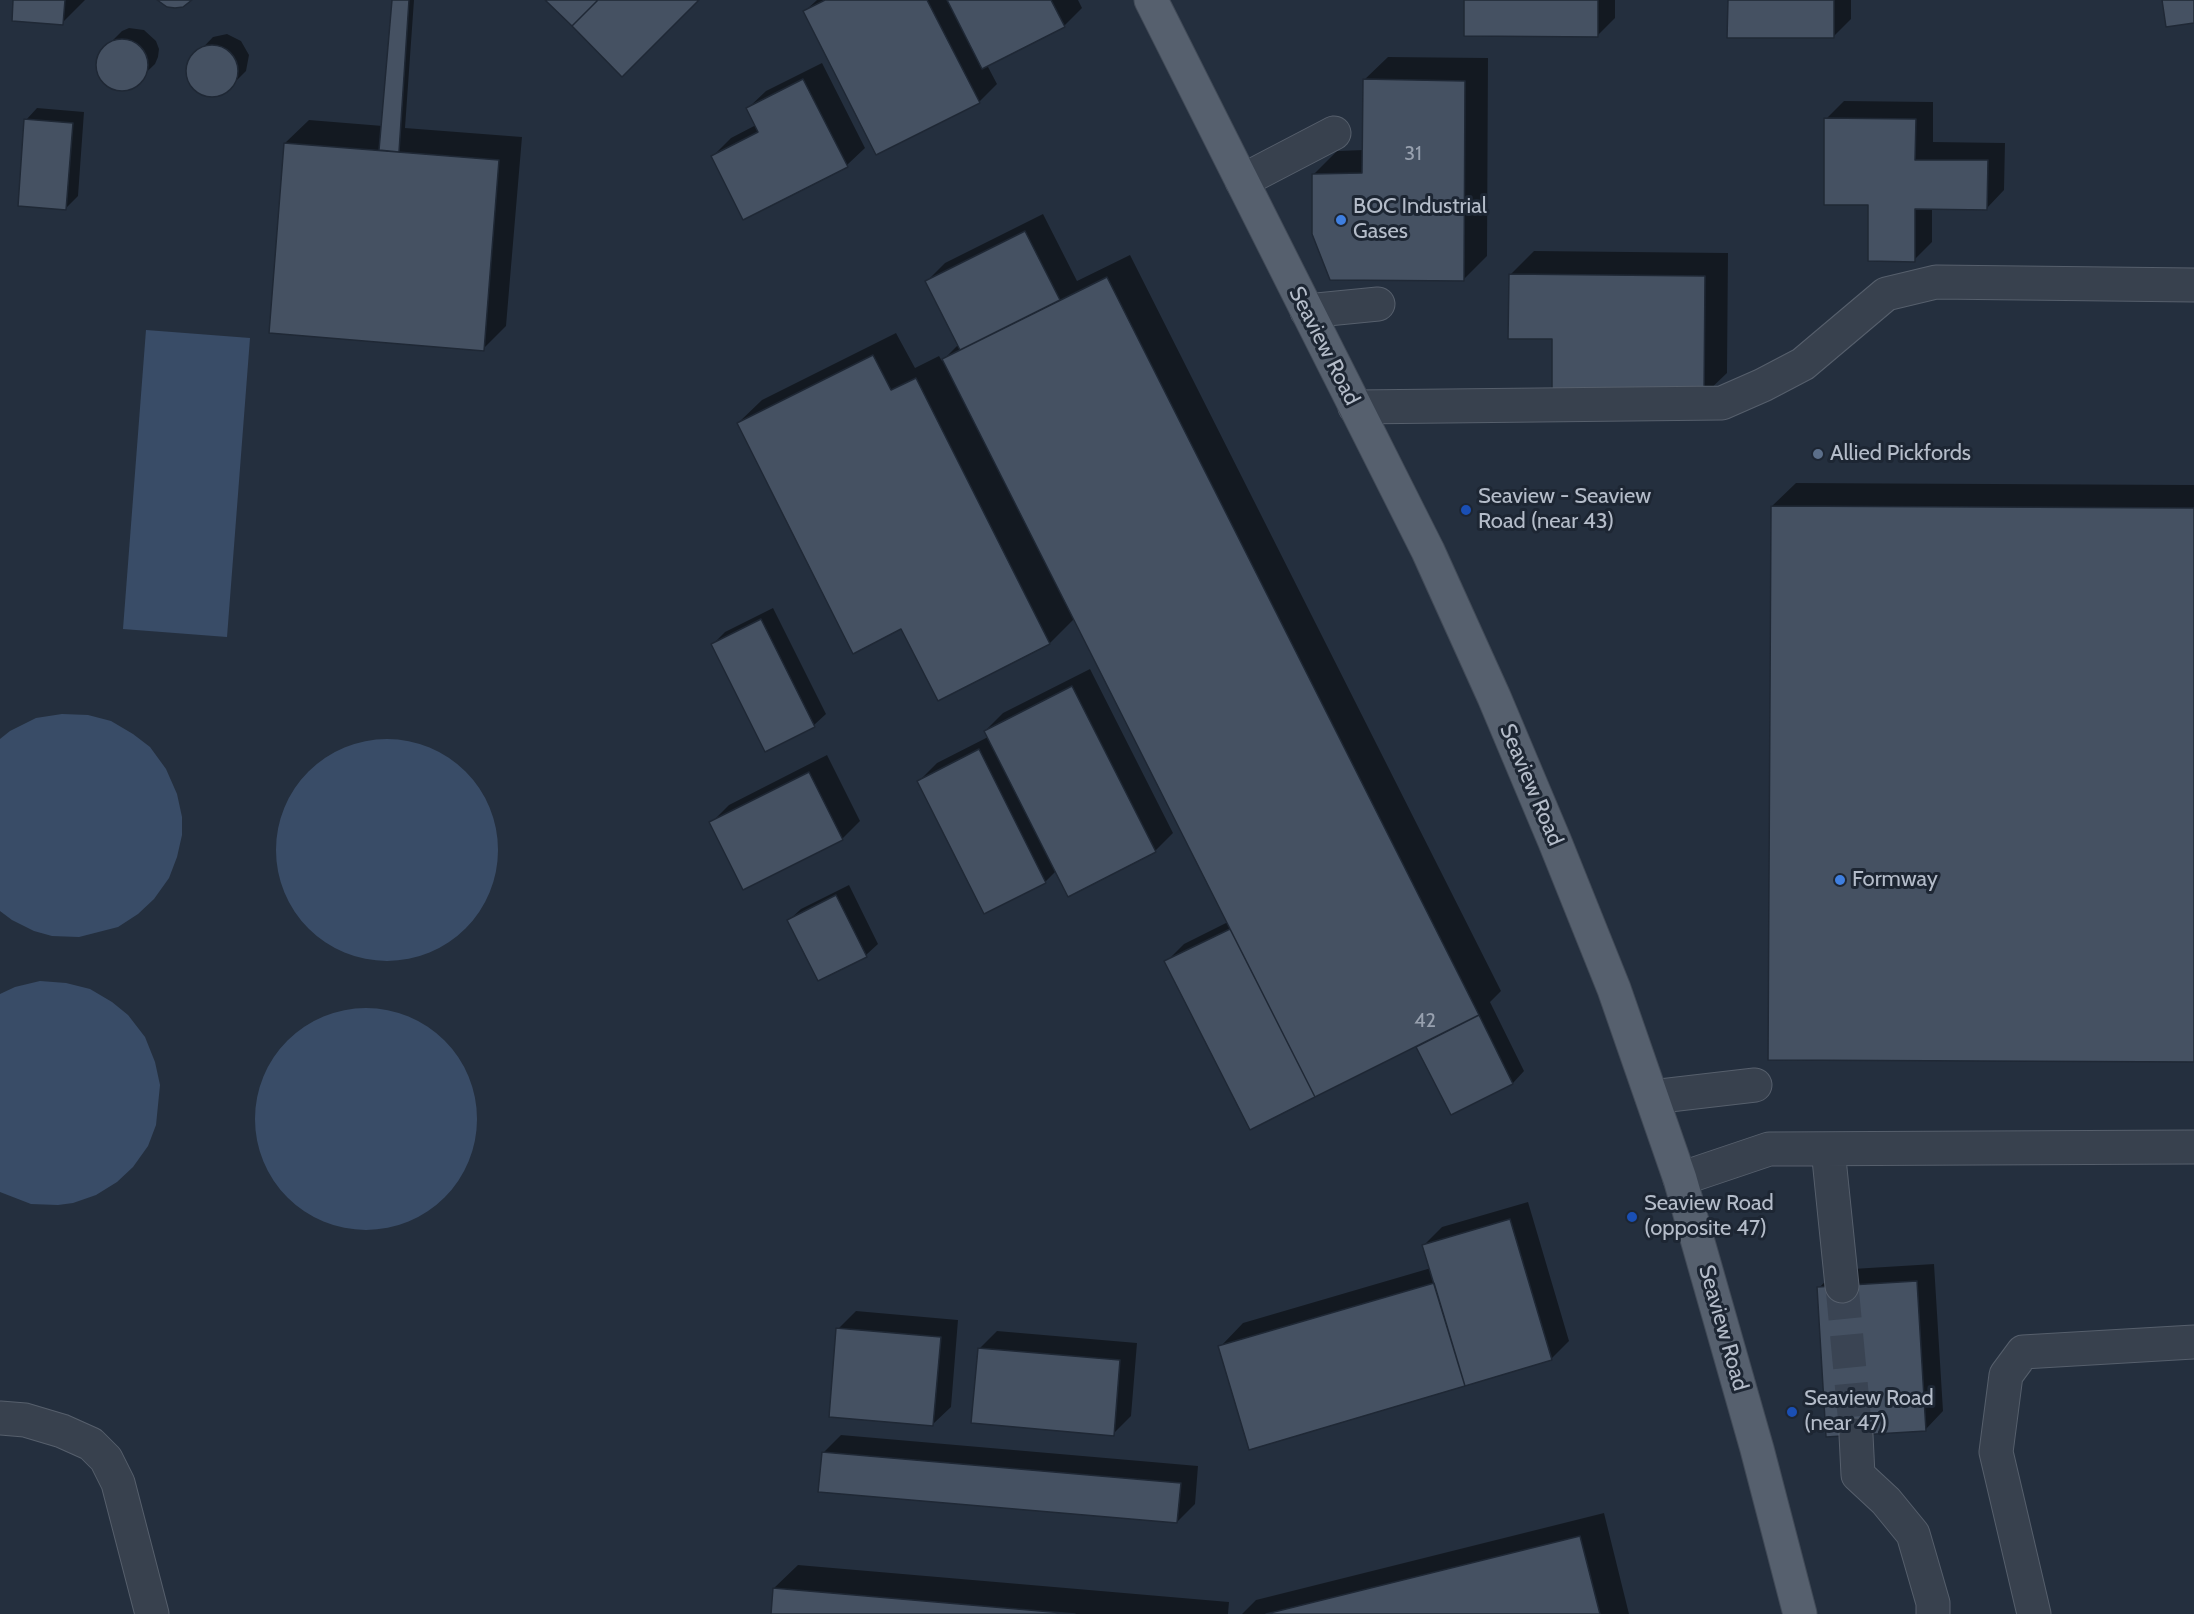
<!DOCTYPE html>
<style>
body{margin:0}
canvas{display:block;background:#242f3e}
</style>
<canvas width="2194" height="1614"></canvas>
<script>
const ctx = document.querySelector('canvas').getContext('2d');
ctx.lineJoin = 'round';
function paint(path, color) {
  ctx.fillStyle = color;
  ctx.fill(path, 'evenodd');
}
function poly(rows) {
  const path = new Path2D();
  for (const r of rows) {
    if (r.length === 3) {
      path.moveTo(r[0] + r[2], r[1]);
      path.arc(r[0], r[1], r[2], 0, 2 * Math.PI);
      continue;
    }
    path.moveTo(r[0], r[1]);
    for (let i = 2; i < r.length; i += 2) path.lineTo(r[i], r[i + 1]);
  }
  return path;
}
function stroke(path, color, width, dash) {
  ctx.strokeStyle = color;
  ctx.lineWidth = width;
  ctx.lineCap = dash ? 'butt' : 'round';
  ctx.setLineDash(dash || []);
  ctx.stroke(path);
}
function write(font, color, halo, rows, align = 'center') {
  ctx.font = font + ' Cabin,sans-serif';
  ctx.lineWidth = 6;
  ctx.setLineDash([]);
  ctx.textBaseline = 'middle';
  ctx.strokeStyle = halo;
  ctx.fillStyle = color;
  for (const [text, x, y, turn = 0] of rows) {
    ctx.save();
    ctx.translate(x, y);
    ctx.rotate((+turn || 0) * Math.PI / 180);
    ctx.textAlign = isNaN(turn) ? turn : align;
    if (halo) ctx.strokeText(text, 0, 0);
    ctx.fillText(text, 0, 0);
    ctx.restore();
  }
}
paint(poly([
 [146,330,250,338,227,637,123,629],
 [62,714,88,715,111,721,133,734,150,747,166,769,177,794,182,817,182,835,177,857,169,878,154,899,138,914,118,927,79,937,52,936,34,931,12,920,0,911,0,739,10,731,36,718],
 [387,850,111],
 [40,981,66,983,90,989,112,1002,128,1015,145,1037,155,1062,160,1085,156,1125,148,1146,133,1167,117,1182,96,1195,73,1203,58,1205,31,1204,0,1192,0,994,15,987],
 [366,1119,111]
]), '#394c67');
paint(poly([
 [15,0,85,0,62,23],
 [393,0,414,0,405,128,522,137,506,326,483,349,285,143,309,120,383,126],
 [817,0,1078,0,1082,8,1064,26,987,65,997,84,979,102,805,11],
 [1466,0,1615,0,1615,18,1597,36],
 [1729,0,1851,0,1851,19,1833,37],
 [129,28,144,30,156,41,159,49,158,57,155,64,130,88,114,88,101,77,97,61,100,55,110,43,122,31],
 [227,34,241,41,249,55,246,71,227,90,212,96,196,91,188,76,190,61,213,37],
 [1388,57,1488,58,1487,256,1463,280,1314,174,1337,151,1364,150,1364,80],
 [822,63,865,148,847,165,713,156,731,138,756,125,748,108,766,91],
 [1844,101,1933,102,1933,142,2005,143,2004,190,1987,208,1932,208,1932,242,1914,260,1826,119],
 [37,108,84,112,78,196,66,208,26,120],
 [1043,214,1077,281,1130,255,1501,991,1490,1002,1524,1071,1513,1083,1452,1113,1418,1047,1423,1042,1250,1128,1166,962,1184,944,1228,922,1075,618,1050,643,738,423,762,400,896,333,915,368,939,356,942,361,959,344,927,281,945,263],
 [1534,251,1728,253,1727,373,1703,396,1554,338,1510,275],
 [1796,483,2194,485,2194,1061,1772,506],
 [773,608,826,714,814,725,713,644,725,632],
 [1090,669,1173,833,1155,851,1056,871,1045,882,919,781,937,763,988,737,985,731,1003,713],
 [827,755,860,821,842,839,744,888,711,823,729,805],
 [849,885,878,944,866,955,789,920,801,909],
 [1528,1202,1569,1341,1551,1359,1220,1347,1243,1323,1431,1268,1424,1245,1442,1227],
 [1934,1264,1943,1411,1926,1429,1819,1288,1836,1270],
 [856,1311,958,1320,951,1407,933,1424,838,1329],
 [997,1331,1137,1343,1131,1416,1113,1434,980,1348],
 [841,1435,1198,1466,1195,1504,1177,1522,823,1453],
 [1604,1513,1629,1614,1242,1614,1256,1600],
 [798,1565,1229,1602,1228,1614,772,1614,774,1588]
]), '#0007');
const building = poly([
 [13,0,65,0,63,25,12,21,13,0],
 [157,0,192,0,183,7,175,8,167,7,157,0],
 [392,0,409,0,399,152,379,150,392,0],
 [545,0,598,0,572,26,545,0],
 [598,0,699,0,622,77,572,26,598,0],
 [825,0,927,0,980,103,876,155,803,11,825,0],
 [947,0,1051,0,1065,27,982,69,947,0],
 [1464,0,1598,0,1598,37,1464,36,1464,0],
 [1728,0,1834,0,1834,38,1727,38,1728,0],
 [2162,0,2194,0,2194,23,2166,27,2162,0],
 [122,65,26],
 [212,71,26],
 [803,79,848,167,743,220,711,156,758,132,746,108,803,79],
 [1363,79,1465,81,1464,281,1330,280,1312,234,1312,174,1362,173,1363,79],
 [1824,118,1916,119,1915,160,1988,160,1987,210,1915,209,1915,262,1868,261,1868,205,1824,205,1824,118],
 [24,119,73,123,66,210,18,206,24,119],
 [284,143,499,160,484,351,269,333,284,143],
 [1025,231,1060,300,960,350,925,281,1025,231],
 [1509,274,1705,276,1704,397,1552,396,1552,339,1508,339,1509,274],
 [1107,277,1479,1015,1315,1097,942,359,1107,277],
 [873,355,891,390,916,378,1050,644,938,701,901,629,853,654,737,423,873,355],
 [1771,506,2194,508,2194,1062,1768,1060,1771,506],
 [761,619,815,727,765,752,711,644,761,619],
 [1072,686,1156,852,1068,897,984,731,1072,686],
 [979,749,1046,883,984,914,917,781,979,749],
 [809,772,843,840,743,890,709,822,809,772],
 [836,895,867,957,818,981,787,920,836,895],
 [1230,929,1315,1097,1250,1130,1164,961,1230,929],
 [1479,1015,1513,1084,1451,1115,1416,1047,1479,1015],
 [1510,1219,1552,1360,1465,1386,1422,1245,1510,1219],
 [1917,1281,1926,1431,1826,1437,1817,1287,1917,1281],
 [1434,1283,1465,1386,1249,1450,1218,1346,1434,1283],
 [836,1328,941,1337,933,1426,829,1417,836,1328],
 [978,1348,1120,1360,1114,1436,971,1423,978,1348],
 [822,1452,1181,1483,1177,1523,818,1492,822,1452],
 [1580,1536,1600,1614,1266,1614,1580,1536],
 [773,1588,1075,1614,771,1614,773,1588]
]);
paint(building, '#455162');
stroke(building, '#1f2835', 1.5);
stroke(poly([
 [1842,1286,1856,1435]
]), '#3a4453', 33, [33, 16]);
const minor = poly([
 [1242,181,1334,133],
 [1307,311,1378,304],
 [1355,407,1722,403,1763,385,1803,364,1886,294,1936,282,2194,285],
 [1652,1097,1755,1085],
 [1828,1149,1842,1286],
 [1680,1179,1769,1149,2194,1147],
 [0,1418,25,1420,62,1431,91,1444,106,1459,118,1483,152,1614],
 [1856,1435,1858,1475,1886,1501,1913,1534,1933,1603,1933,1614],
 [2034,1614,1996,1452,2006,1375,2023,1352,2194,1342]
]);
const major = poly([
 [1151,0,1428,551,1494,697,1555,842,1614,989,1680,1179,1757,1449,1800,1614]
]);
stroke(minor, '#565f6c', 35);
stroke(major, '#414a57', 35);
stroke(minor, '#38414e', 33);
stroke(major, '#56606e', 33);
for (const [x, y, r, color] of [
 [1341,220,6,"#3f7fe0"],
 [1818,454,6,"#5c6f8a"],
 [1466,510,6,"#1a4fb4"],
 [1840,880,6,"#3f7fe0"],
 [1632,1217,6,"#1a4fb4"],
 [1792,1412,6,"#1a4fb4"]
]) {
  const dot = new Path2D();
  dot.arc(x, y, r, 0, 2 * Math.PI);
  ctx.fillStyle = color;
  ctx.fill(dot);
  stroke(dot, '#1d2633', 2);
}
write('20px', '#98a1af', null, [
 ["31",1413,154],
 ["42",1425,1021]
]);
write('22px', '#b4bcc9', '#1d2633', [
 ["BOC Industrial",1353,207],
 ["Gases",1353,232],
 ["Allied Pickfords",1830,454],
 ["Seaview - Seaview",1478,497],
 ["Road (near 43)",1478,522],
 ["Formway",1852,880],
 ["Seaview Road",1644,1204],
 ["(opposite 47)",1644,1229],
 ["Seaview Road",1804,1399],
 ["(near 47)",1804,1424]
], 'left');
write('22px', '#b4bcc9', '#1d2633', [
 ["Seaview Road",1324,346,63],
 ["Seaview Road",1531,785,67],
 ["Seaview Road",1723,1328,74]
]);
</script>
